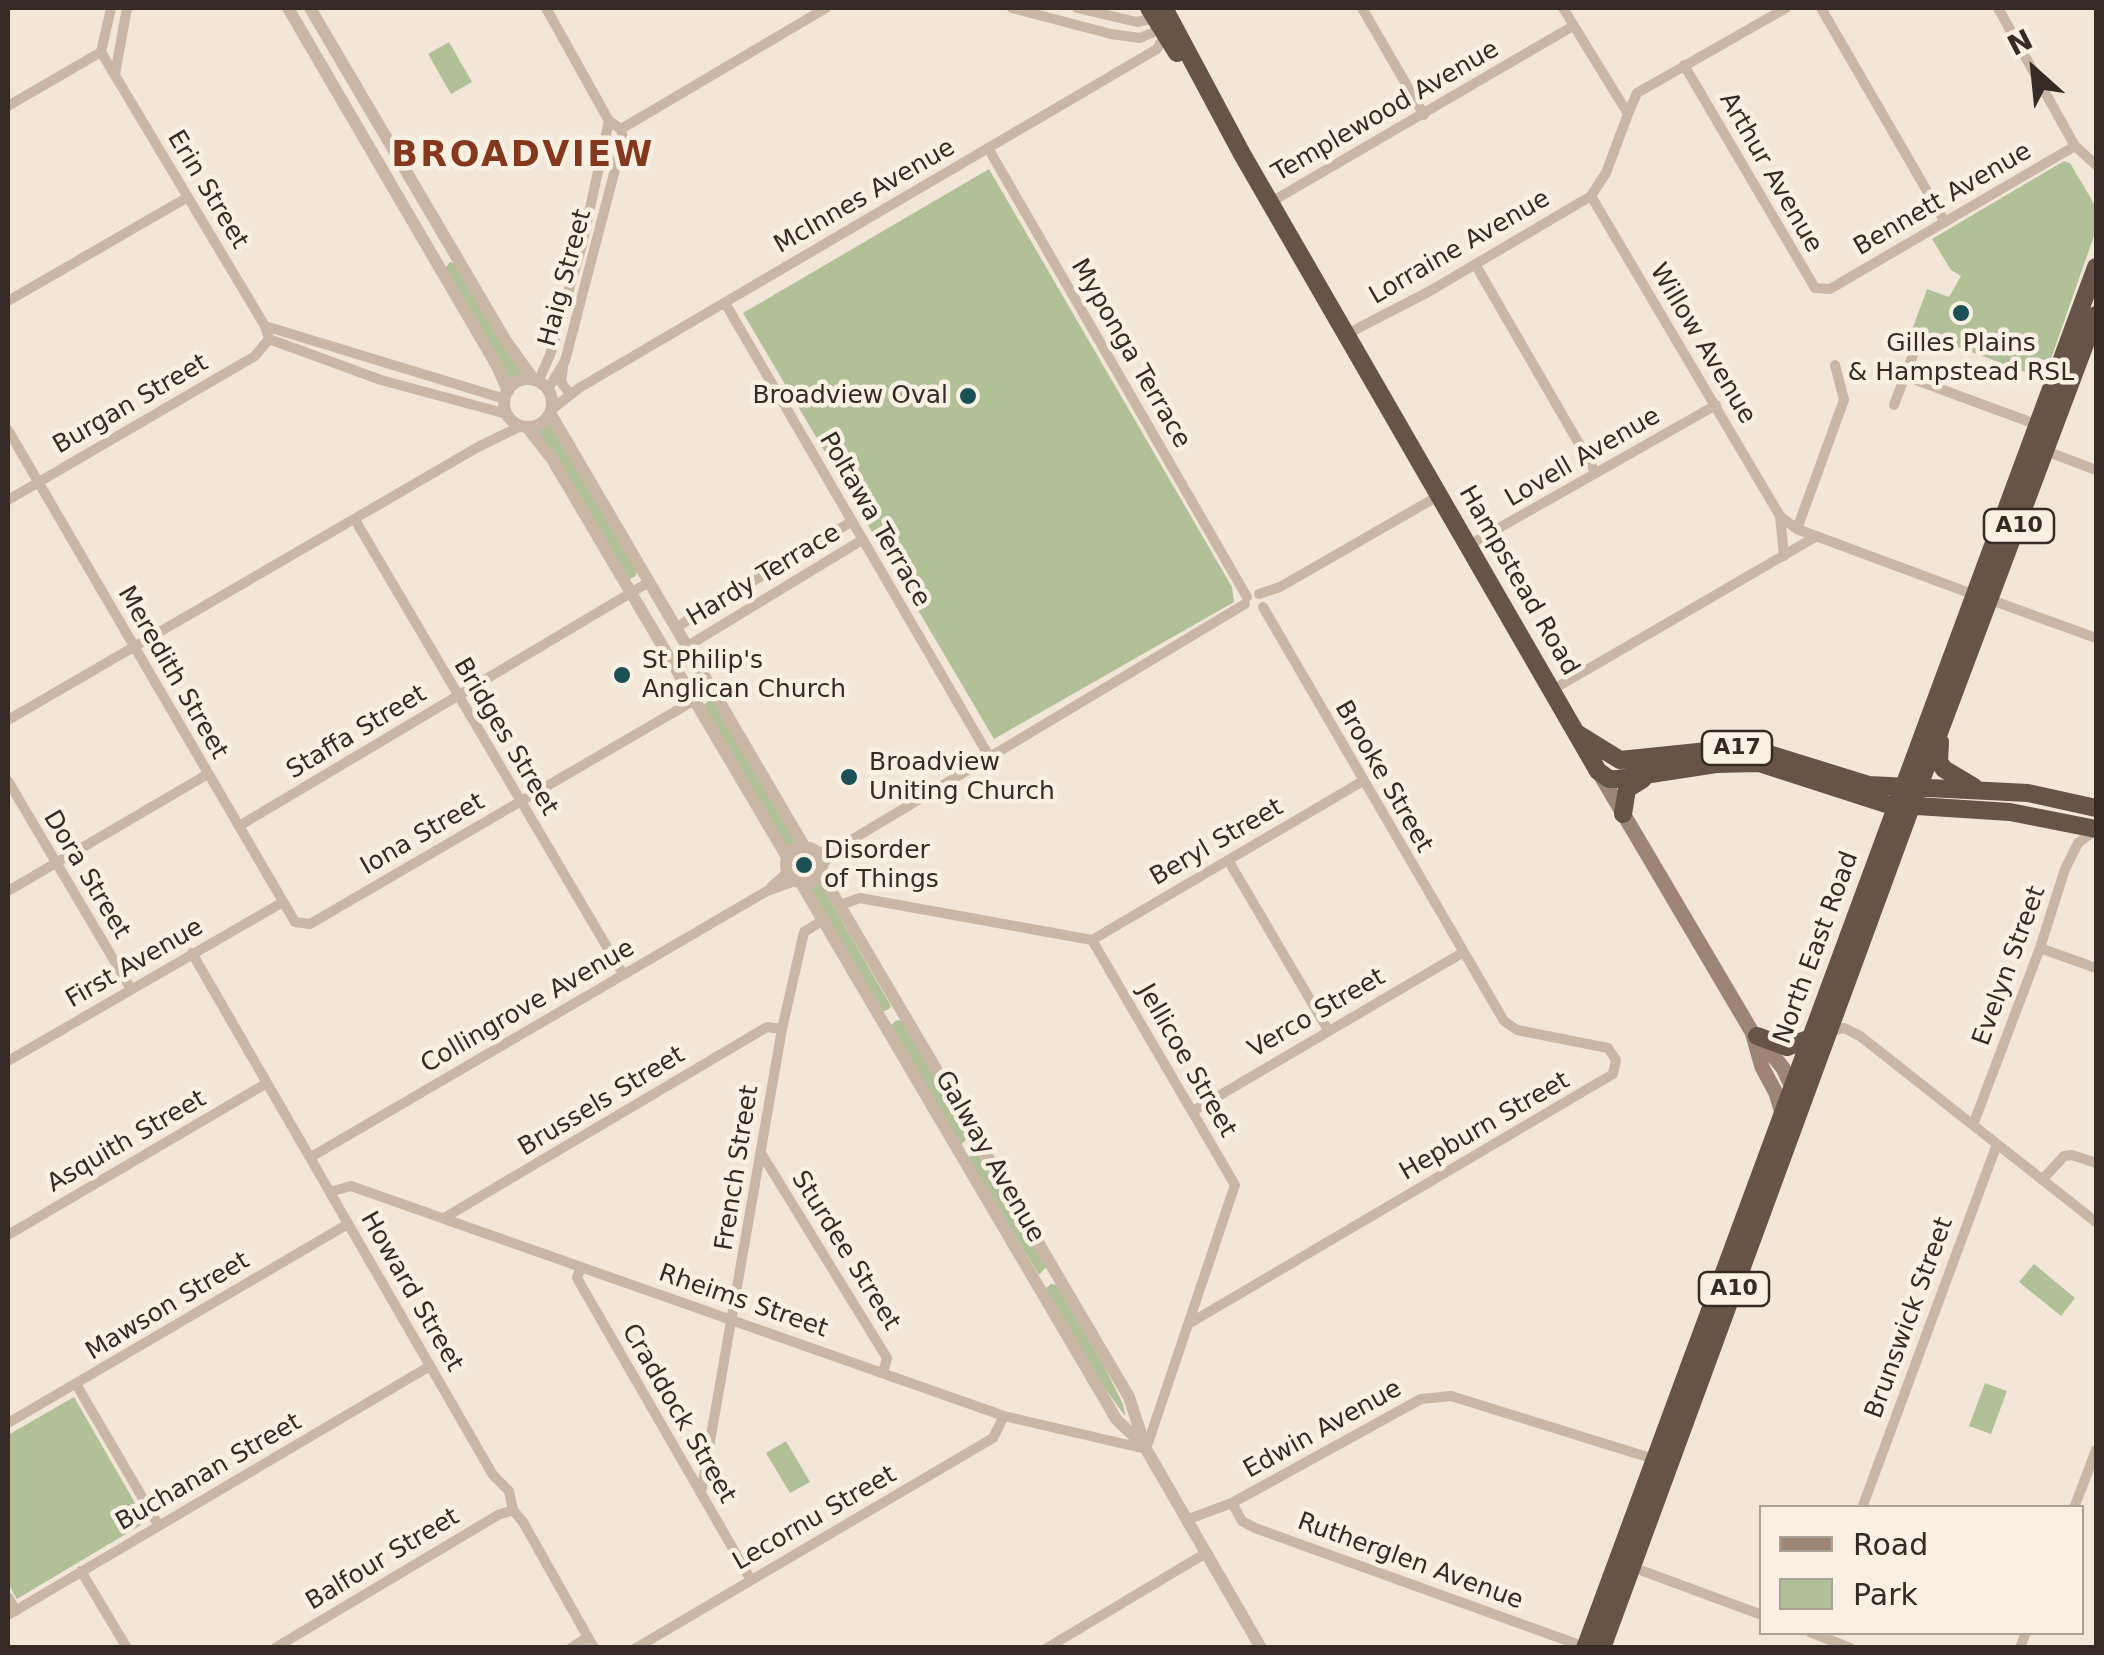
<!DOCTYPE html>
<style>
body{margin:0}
#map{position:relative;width:2104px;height:1655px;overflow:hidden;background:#f1e6d8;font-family:"DejaVu Sans",sans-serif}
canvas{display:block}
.frame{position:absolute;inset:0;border:10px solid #342b26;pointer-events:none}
.legend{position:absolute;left:1759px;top:1505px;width:325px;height:130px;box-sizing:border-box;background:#f9f0e4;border:2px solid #aaa198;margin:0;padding:12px 18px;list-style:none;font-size:30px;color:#342b26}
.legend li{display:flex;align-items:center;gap:20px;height:50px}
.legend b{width:50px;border:2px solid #aaa198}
.north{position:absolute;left:1984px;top:20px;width:100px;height:100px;-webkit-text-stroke:8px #f9f0e4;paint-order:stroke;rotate:333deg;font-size:28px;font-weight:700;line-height:40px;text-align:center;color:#342b26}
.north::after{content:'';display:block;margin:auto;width:35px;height:45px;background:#342b26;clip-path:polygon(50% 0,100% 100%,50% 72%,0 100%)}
</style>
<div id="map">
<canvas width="2104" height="1655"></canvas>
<div class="frame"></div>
<ul class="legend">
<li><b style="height:12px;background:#9d8475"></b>Road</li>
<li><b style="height:28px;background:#b2c098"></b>Park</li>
</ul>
<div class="north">N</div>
</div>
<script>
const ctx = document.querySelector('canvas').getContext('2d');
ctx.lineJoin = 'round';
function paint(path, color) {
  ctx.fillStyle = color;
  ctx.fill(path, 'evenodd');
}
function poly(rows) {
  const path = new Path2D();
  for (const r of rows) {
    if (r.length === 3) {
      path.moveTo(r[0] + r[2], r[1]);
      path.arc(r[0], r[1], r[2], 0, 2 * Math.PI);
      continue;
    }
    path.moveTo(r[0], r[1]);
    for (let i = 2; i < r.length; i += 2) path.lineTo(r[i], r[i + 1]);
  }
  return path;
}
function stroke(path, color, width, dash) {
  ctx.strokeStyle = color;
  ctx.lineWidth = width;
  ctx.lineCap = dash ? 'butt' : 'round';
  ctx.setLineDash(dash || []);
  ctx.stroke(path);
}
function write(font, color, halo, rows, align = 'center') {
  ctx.font = font + ' "DejaVu Sans",sans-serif';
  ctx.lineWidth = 9;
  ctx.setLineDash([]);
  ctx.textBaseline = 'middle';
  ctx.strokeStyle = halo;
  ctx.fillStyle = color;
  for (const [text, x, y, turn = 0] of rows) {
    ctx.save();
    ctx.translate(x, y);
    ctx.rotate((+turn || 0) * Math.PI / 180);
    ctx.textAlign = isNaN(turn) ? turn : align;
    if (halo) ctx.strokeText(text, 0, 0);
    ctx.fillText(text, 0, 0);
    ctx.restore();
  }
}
paint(poly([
 [449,42,472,82,451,94,428,54],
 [2064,161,2070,163,2096,207,2096,230,2044,379,1912,330,1927,289,1949,297,1961,276,1951,270,1932,239],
 [989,169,1232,587,1234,602,994,739,743,313],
 [450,262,454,263,525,374,508,382,445,268],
 [550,424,637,571,636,576,628,580,534,431],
 [709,701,713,701,796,842,786,849,702,706],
 [820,883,891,1006,889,1009,882,1012,808,890],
 [897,1020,902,1021,969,1136,961,1145,889,1027],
 [974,1153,978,1153,1046,1267,1039,1275,968,1158],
 [2034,1264,2075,1298,2061,1316,2019,1282],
 [1051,1284,1057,1285,1105,1368,1123,1404,1125,1416,1087,1364,1044,1290],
 [1985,1383,2007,1391,1991,1434,1969,1426],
 [74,1397,146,1522,17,1599,8,1584,8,1435],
 [786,1441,810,1482,790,1493,766,1453]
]), '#b2c098');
stroke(poly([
 [111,8,101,52,265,326,269,339],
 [546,8,609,121,621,129,623,139,565,361,548,389],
 [1012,8,1111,34,1140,38,1161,29],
 [1077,8,1137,22,1155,18],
 [1362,8,1424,115],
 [1563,8,1628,114,1606,173,1591,196,1780,516,1797,529,1975,595],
 [1821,8,1945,222],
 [1998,8,2075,146,2096,165],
 [1684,65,1815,288,1830,289,2075,146],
 [115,74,127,8],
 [8,106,101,52],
 [1628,114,1637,93,1786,8],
 [621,129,826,8],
 [988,148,1247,597],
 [1271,202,1573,26],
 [1475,264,1596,473],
 [8,301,188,197],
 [725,303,990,758],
 [265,326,505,399],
 [1347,334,1430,291,1591,196],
 [269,339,381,380,507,414],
 [563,367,561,382,567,390],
 [1905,376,2038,425],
 [538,382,550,355,582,245,609,121],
 [1894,405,1916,347],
 [551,410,579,388,1157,49,1165,34],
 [8,430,295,922,310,924,712,690],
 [2046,451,2096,470],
 [8,500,255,356,269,339],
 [1780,516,1784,556],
 [355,520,623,974],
 [1797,529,1844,400,1835,365],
 [1469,545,1716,405],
 [1259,594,1280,587,1440,495],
 [1991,600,2096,638],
 [675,628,851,522],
 [686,647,862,540],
 [1552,690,1817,536],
 [8,720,478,447,521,426],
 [8,781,131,989],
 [239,826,649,582],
 [817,852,833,851],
 [1228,860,1328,1030],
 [822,866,833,851,1245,604],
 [771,887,787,873],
 [8,891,208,774],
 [1092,940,1363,781],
 [2040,948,2096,968],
 [192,953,493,1475,509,1491,513,1510,523,1522,594,1648],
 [1830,1031,1844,1028,1860,1036,2096,1222],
 [8,1061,283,902],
 [1193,1111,1462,953],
 [1973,1125,2040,948,2065,869,2078,843,2096,830],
 [761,1153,887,1358,883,1373],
 [311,1157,767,891,795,881],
 [2042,1180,2064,1156,2072,1155,2096,1163],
 [330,1192,351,1186,1004,1416,1146,1449,1235,1185,1092,940,860,898,840,905],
 [444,1218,767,1027,782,1029],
 [8,1235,267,1083],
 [581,1267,577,1278,751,1580],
 [1190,1323,1613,1074,1616,1060,1608,1048,1517,1030,1504,1021,1263,607],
 [76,1384,159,1526],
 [8,1423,348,1224],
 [701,1493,782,1029,804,932,823,920],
 [1232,1503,1242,1521,1255,1528,1585,1647],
 [1862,1508,1997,1144],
 [2074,1508,2096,1450],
 [1186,1520,1232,1503,1421,1399,1451,1396,1654,1459],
 [1632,1567,1762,1615],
 [81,1571,127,1648],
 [8,1597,16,1611],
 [8,1615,430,1366],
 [1810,1632,1850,1648],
 [275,1648,498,1515,513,1510],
 [571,1648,588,1637],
 [636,1648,993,1438,1004,1416],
 [1047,1648,1206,1553],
 [2020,1648,2026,1632]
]), '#c9b6a4', 10);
stroke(poly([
 [288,8,497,366,508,391],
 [310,8,506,341,534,380],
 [528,403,24],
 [550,413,804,846],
 [527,427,552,459,787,857],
 [804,865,18],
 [820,872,1129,1397,1146,1449,1261,1648],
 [801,883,1108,1405,1116,1419,1145,1447]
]), '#c9b6a4', 12);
stroke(poly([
 [1598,771,1752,1032,1762,1067,1776,1093,1782,1113],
 [1756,1035,1783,1068,1791,1085]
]), '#9d8475', 15);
stroke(poly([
 [1149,8,1177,53],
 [1164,8,1242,154,1598,771,1609,779,1618,779,1716,764,1759,763,1886,804,2010,812,2096,829],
 [1578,734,1620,760,1727,749,1753,749,1869,785,2028,793,2096,808],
 [1940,742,1939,762,1944,769,1974,787],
 [1623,814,1627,789,1643,779],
 [1757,1036,1787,1047,1811,1038],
 [1585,1648,2096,267],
 [1602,1648,1907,818,2096,315]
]), '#665449', 18);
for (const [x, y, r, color] of [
 [1961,313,10,"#1b5156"],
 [968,396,10,"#1b5156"],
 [622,675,10,"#1b5156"],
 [849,777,10,"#1b5156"],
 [804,865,10,"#1b5156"]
]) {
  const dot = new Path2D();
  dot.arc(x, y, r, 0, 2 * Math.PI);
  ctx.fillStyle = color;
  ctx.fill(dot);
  stroke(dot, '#f9f0e4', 4);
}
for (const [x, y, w] of [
 [2019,526,70],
 [1737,748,70],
 [1734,1289,70]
]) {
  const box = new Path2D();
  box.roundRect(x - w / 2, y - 17, w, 34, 8);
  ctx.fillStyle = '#f9f0e4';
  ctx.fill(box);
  stroke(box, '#342b26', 2.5);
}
write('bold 22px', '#342b26', null, [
 ["A10",2019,526],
 ["A17",1737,748],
 ["A10",1734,1289]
]);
write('25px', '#342b26', '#f9f0e4', [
 ["Templewood Avenue",1386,112,-30],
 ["Arthur Avenue",1770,173,60],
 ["Erin Street",207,190,59],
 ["McInnes Avenue",865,197,-30],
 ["Bennett Avenue",1943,200,-30],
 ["Lorraine Avenue",1460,248,-30],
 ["Haig Street",566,278,-75],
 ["Willow Avenue",1702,344,59],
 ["Myponga Terrace",1130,354,60],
 ["Burgan Street",131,405,-30],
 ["Lovell Avenue",1583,458,-30],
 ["Poltawa Terrace",874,520,60],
 ["Hardy Terrace",764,576,-31],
 ["Hampstead Road",1518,581,60],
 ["Meredith Street",172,673,60],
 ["Staffa Street",357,733,-31],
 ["Bridges Street",505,737,59],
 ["Brooke Street",1383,777,60],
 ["Iona Street",423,835,-30],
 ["Beryl Street",1217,843,-30],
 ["Dora Street",86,875,59],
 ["North East Road",1817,948,-70],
 ["First Avenue",135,964,-30],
 ["Evelyn Street",2010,966,-70],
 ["Collingrove Avenue",528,1007,-30],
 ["Verco Street",1317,1014,-30],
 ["Jellicoe Street",1186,1061,60],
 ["Brussels Street",602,1102,-31],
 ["Hepburn Street",1485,1127,-30],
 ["Asquith Street",127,1142,-30],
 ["Galway Avenue",989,1157,60],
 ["French Street",738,1168,-81],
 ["Sturdee Street",845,1251,58],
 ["Howard Street",411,1292,60],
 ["Rheims Street",743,1302,19],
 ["Mawson Street",168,1307,-31],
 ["Brunswick Street",1910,1318,-70],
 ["Craddock Street",678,1414,60],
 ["Edwin Avenue",1323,1430,-29],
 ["Buchanan Street",209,1473,-30],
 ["Lecornu Street",815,1519,-30],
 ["Balfour Street",383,1560,-31],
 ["Rutherglen Avenue",1410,1562,20]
]);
write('25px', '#342b26', '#f9f0e4', [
 ["Gilles Plains",1961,344,"center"],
 ["& Hampstead RSL",1961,373,"center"],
 ["Broadview Oval",948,396,"right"],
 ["St Philip's",642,661],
 ["Anglican Church",642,690],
 ["Broadview",869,763],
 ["Uniting Church",869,792],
 ["Disorder",824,851],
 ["of Things",824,880]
], 'left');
ctx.letterSpacing = '2.5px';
write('bold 35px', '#85381d', '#f9f0e4', [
 ["BROADVIEW",523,157]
]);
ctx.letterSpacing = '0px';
</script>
